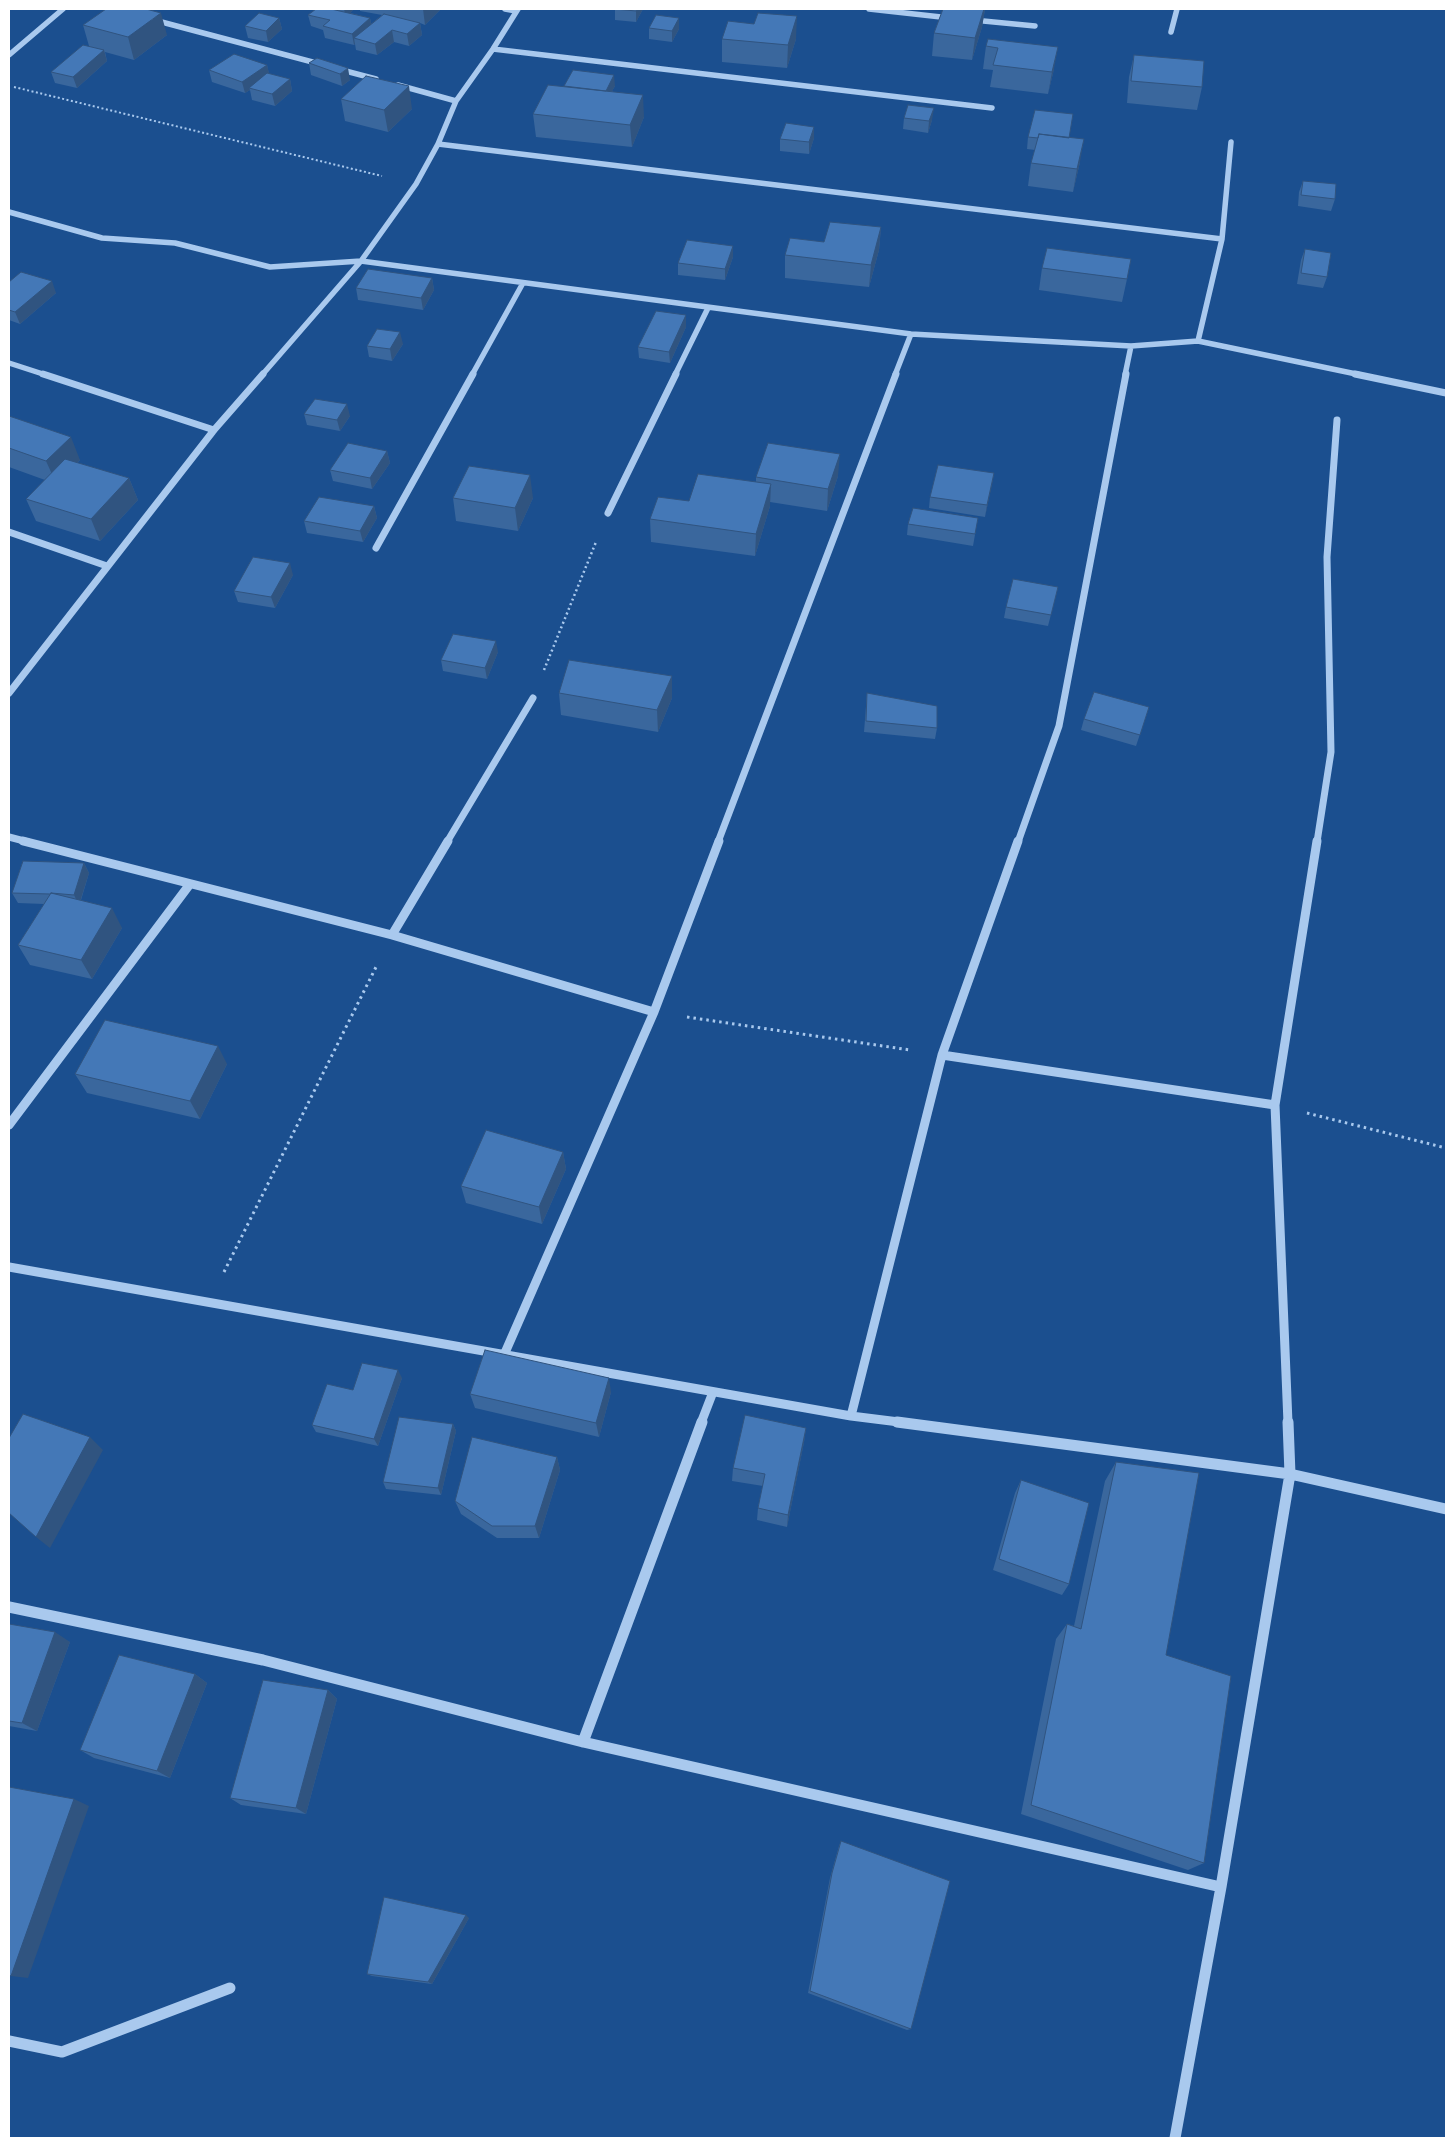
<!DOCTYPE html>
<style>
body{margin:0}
#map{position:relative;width:1455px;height:2147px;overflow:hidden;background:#1b4f8f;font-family:Mulish,sans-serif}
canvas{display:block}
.frame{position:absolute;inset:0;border:10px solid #fff;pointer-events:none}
</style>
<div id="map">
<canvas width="1455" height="2147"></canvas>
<div class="frame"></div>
</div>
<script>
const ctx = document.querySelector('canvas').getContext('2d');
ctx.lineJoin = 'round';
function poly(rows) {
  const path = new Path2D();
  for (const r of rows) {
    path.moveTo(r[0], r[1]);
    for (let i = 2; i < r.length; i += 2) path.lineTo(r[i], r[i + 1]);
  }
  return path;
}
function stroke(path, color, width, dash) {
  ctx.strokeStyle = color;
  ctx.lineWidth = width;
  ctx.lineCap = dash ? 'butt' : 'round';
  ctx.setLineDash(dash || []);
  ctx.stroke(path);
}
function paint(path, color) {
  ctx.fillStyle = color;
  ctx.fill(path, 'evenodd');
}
stroke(poly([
 [14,87,382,176]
]), '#a9c9ee', 2, [2, 2.5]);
stroke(poly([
 [544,670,596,542]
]), '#a9c9ee', 2.5, [2, 3]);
stroke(poly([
 [687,1017,910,1050],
 [1307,1113,1446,1148],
 [224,1272,377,965]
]), '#a9c9ee', 3, [2.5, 4]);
stroke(poly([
 [505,9,516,11],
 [869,9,950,18],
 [154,20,320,64],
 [973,20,1035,26],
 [1171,32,1177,9],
 [493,49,992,108],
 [9,55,63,9],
 [338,69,376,79],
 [398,85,456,101],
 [438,144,1222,239],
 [9,212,102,238,175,243,270,267,361,261,911,334,1131,346,1198,341,1361,375],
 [1198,341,1222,239,1231,142],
 [9,363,46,375],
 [262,375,361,261,416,184,438,144,456,101,493,49,518,9],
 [472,375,523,283],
 [675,375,708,308],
 [895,375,911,334],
 [1125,375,1131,346]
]), '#a9c9ee', 5.5);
stroke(poly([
 [43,374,214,430],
 [1355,374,1446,393],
 [608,513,676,374],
 [9,532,107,566],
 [376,548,473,374],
 [9,693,214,430,263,374],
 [9,837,28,842],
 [447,842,533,698],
 [718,842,896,374],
 [1018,842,1059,726,1126,374],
 [1317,842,1331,752,1327,557,1337,420]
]), '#a9c9ee', 7);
stroke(poly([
 [23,841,392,935,654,1012],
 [392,935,448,841],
 [942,1055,1275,1105],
 [9,1125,190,884],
 [9,1267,851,1416,907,1423],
 [504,1355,654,1012,719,841],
 [851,1416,942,1055,1018,841],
 [701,1423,713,1392],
 [1288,1423,1275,1105,1317,841]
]), '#a9c9ee', 9);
stroke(poly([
 [897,1422,1290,1474,1446,1509],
 [9,1607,263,1660,583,1742,1221,1887],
 [583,1742,702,1422],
 [9,2041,62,2052,230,1988],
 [1175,2138,1221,1887,1290,1474,1288,1422]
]), '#a9c9ee', 11);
paint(poly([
 [316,9,354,9,350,13,370,18,371,24,382,15,360,11,360,9,441,9,425,25,420,23,422,35,409,46,394,42,377,55,356,50,355,44,354,45,325,38,323,30,311,26,308,15],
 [615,9,643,9,636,22,615,20],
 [943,9,985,9,982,27,972,60,932,56,934,33],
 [279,18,282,29,268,42,248,38,245,26],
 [83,25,167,35,134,60,105,52,107,61,77,88,55,83,51,72,89,46],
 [649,28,679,29,672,42,649,39],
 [722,39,796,39,787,68,722,62],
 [988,39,1054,69,1048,94,990,87,993,70,983,69,986,46],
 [1134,55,1202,87,1197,110,1127,103,1129,77],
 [317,58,350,80,342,86,311,75,309,63],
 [267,65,269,74,290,79,292,91,275,106,252,100,250,90,245,93,212,82,209,70],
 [564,86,615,86,612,91,644,117,632,147,536,137,533,114],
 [341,99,412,109,388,132,345,121],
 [904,118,932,120,928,133,903,129],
 [814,127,814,138,809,154,780,151,780,139],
 [1028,137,1069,138,1080,162,1073,192,1028,186,1031,163,1035,150,1027,149],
 [1303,181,1335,199,1331,211,1298,206,1299,192],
 [881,227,879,250,869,287,785,278,785,255,824,242],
 [1305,249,1327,277,1323,288,1297,284,1301,260],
 [733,257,725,280,678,275,678,263],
 [1042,268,1127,279,1122,302,1039,290],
 [432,278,434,290,423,310,358,300,356,288],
 [9,282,56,293,20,324,9,320],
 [686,327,670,363,639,358,638,347],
 [403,344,392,361,369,357,367,346],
 [304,414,350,416,340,431,307,425],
 [9,416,80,460,77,463,129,478,138,500,100,541,36,521,26,499,45,480,9,467],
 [387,451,390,463,372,489,333,481,330,470],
 [994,473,985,517,929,508,930,497],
 [838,476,827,511,770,502,770,506,755,556,651,542,650,519,689,501,756,482,756,477],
 [453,498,533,498,518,531,456,521],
 [374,506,377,518,363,542,307,533,304,521],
 [908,524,976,529,973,546,907,535],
 [293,575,275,608,238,602,234,591],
 [1058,587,1048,626,1004,618,1006,607],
 [498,652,487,679,443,671,441,660],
 [672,676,672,698,658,732,561,715,559,693],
 [867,693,937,728,935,739,864,732],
 [1149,707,1136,746,1081,730,1084,719],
 [84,863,89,873,81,900,122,928,92,979,30,965,18,945,44,904,18,903,12,893],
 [227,1064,200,1119,87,1093,75,1074],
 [563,1152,566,1169,542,1224,466,1203,461,1186],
 [402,1378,378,1446,316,1432,312,1425,353,1390],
 [611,1392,599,1437,475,1408,470,1394],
 [453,1424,456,1431,441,1495,386,1489,383,1482],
 [806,1428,804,1442,787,1527,757,1520,758,1508,763,1486,732,1481,733,1468],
 [557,1457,560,1470,539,1538,497,1538,461,1514,455,1501],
 [1116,1462,1166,1655,1204,1863,1188,1870,1021,1814,1056,1639,1067,1624,1074,1626,1105,1481],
 [1021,1480,1069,1584,1062,1595,993,1570,1015,1493],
 [9,1624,70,1642,37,1731,9,1726],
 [195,1674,207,1683,170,1778,94,1758,80,1750],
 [328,1690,337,1699,306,1814,241,1805,230,1798],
 [841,1841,911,2029,907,2030,808,1993,830,1878,839,1846],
 [469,1918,432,1984,372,1976,367,1974]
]), '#3a679d');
paint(poly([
 [344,9,354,9,346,18],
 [423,9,441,9,425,25],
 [637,9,643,9,636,22,636,11],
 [984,9,985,9,982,27,972,60,975,38],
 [161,13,167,35,134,60,128,37],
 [797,16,796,39,787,68,788,45],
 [279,18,282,29,268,42,266,31],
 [370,18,372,30,354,38,355,44,354,45,352,34],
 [679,18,679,29,672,42,672,31],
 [420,23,422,35,409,46,407,34],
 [392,30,394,42,377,55,375,44],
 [1058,47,1054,69,1048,94,1052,72],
 [104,50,107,61,77,88,73,77],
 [267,65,270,77,249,88,250,90,245,93,242,82],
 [348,68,350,80,342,86,340,74],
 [614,75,615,86,606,102,606,91],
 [290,79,292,91,275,106,272,94],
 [409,86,412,109,388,132,384,110],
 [643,95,644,117,632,147,630,125],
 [934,108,932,120,928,133,929,121],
 [814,127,814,138,809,154,809,142],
 [1084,139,1080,162,1073,192,1077,169],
 [881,227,879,250,869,287,871,265],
 [733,246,733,257,725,280,725,269],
 [432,278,434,290,423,310,421,298],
 [52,281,56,293,20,324,15,312],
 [686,315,686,327,670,363,669,352],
 [400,332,403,344,392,361,390,349],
 [347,404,350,416,340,431,337,420],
 [71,437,80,460,56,483,46,461],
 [387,451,390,463,372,489,370,478],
 [840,454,838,476,827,511,828,489],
 [994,473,992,485,985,517,987,505],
 [530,475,533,498,518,531,515,508],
 [129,478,138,500,100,541,91,519],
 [771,484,770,506,755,556,756,534],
 [374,506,377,518,363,542,360,531],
 [290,563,293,575,275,608,271,597],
 [496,641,498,652,487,679,485,668],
 [672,676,672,698,658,732,657,710],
 [84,863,89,873,79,905,74,895],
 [112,908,122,928,92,979,81,960],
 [218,1046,227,1064,200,1119,190,1101],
 [563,1152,566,1169,542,1224,539,1207],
 [398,1370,402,1378,378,1446,374,1439],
 [609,1378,611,1392,599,1437,596,1423],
 [453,1424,456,1431,441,1495,438,1488],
 [806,1428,804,1442,787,1527,788,1515],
 [90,1437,103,1450,50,1548,36,1537],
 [557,1457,560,1470,539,1538,535,1526],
 [55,1632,70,1642,37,1731,22,1723],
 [195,1674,207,1683,170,1778,157,1771],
 [328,1690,337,1699,306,1814,296,1808],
 [74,1799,89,1806,28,1978,11,1976],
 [466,1915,469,1918,432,1984,428,1982]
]), '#305480');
const building = poly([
 [106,9,146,9,161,13,128,37,83,25,106,9],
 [316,9,331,9,370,18,352,34,323,26,330,20,308,15,316,9],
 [615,9,637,9,636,11,615,9],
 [943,9,984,9,975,38,934,33,943,9],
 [259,13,279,18,266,31,245,26,259,13],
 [758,13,797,16,788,45,722,39,728,21,754,24,758,13],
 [384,14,420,23,407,34,392,30,375,44,354,38,384,14],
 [656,15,679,18,672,31,649,28,656,15],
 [988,39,1058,47,1052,72,993,65,998,48,986,46,988,39],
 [83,45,104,50,73,77,51,72,83,45],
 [234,54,267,65,242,82,209,70,234,54],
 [1134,55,1204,61,1202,87,1131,81,1134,55],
 [317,58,348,68,340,74,309,63,317,58],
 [573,70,614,75,606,91,564,86,573,70],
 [267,73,290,79,272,94,249,88,267,73],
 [366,76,409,86,384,110,341,99,366,76],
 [548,85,643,95,630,125,533,114,548,85],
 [908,105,934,108,929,121,904,118,908,105],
 [1035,110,1073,114,1069,138,1039,134,1038,138,1028,137,1035,110],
 [786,123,814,127,809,142,780,139,786,123],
 [1039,134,1084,139,1077,169,1031,163,1039,134],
 [1303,181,1336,184,1335,199,1301,195,1303,181],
 [830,222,881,227,871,265,785,255,790,238,824,242,830,222],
 [687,240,733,246,725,269,678,263,687,240],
 [1047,248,1131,259,1127,279,1042,268,1047,248],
 [1305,249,1331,253,1327,277,1301,273,1305,249],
 [368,269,432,278,421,298,356,288,368,269],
 [21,272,52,281,15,312,9,310,9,282,21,272],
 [656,311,686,315,669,352,638,347,656,311],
 [377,329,400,332,390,349,367,346,377,329],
 [315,399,347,404,337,420,304,414,315,399],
 [9,416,71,437,46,461,9,448,9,416],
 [348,443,387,451,370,478,330,470,348,443],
 [768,443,840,454,828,489,756,477,768,443],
 [65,459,129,478,91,519,26,499,65,459],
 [938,465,994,473,987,505,930,497,938,465],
 [469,466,530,475,515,508,453,498,469,466],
 [698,474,771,484,756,534,650,519,658,497,689,501,698,474],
 [319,497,374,506,360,531,304,521,319,497],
 [913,508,978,518,975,534,908,524,913,508],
 [253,557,290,563,271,597,234,591,253,557],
 [1013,579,1058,587,1051,615,1006,607,1013,579],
 [453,634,496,641,485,668,441,660,453,634],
 [569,660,672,676,657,710,559,693,569,660],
 [1094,692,1149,707,1140,735,1084,719,1094,692],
 [867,693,937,706,937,728,866,721,867,693],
 [23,861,84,863,74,895,51,893,50,894,12,893,23,861],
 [51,893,112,908,81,960,18,945,51,893],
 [105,1020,218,1046,190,1101,75,1074,105,1020],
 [486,1130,563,1152,539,1207,461,1186,486,1130],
 [485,1350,609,1378,596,1423,470,1394,485,1350],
 [362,1363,398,1370,374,1439,312,1425,327,1384,353,1390,362,1363],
 [23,1414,90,1437,36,1537,9,1513,9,1438,23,1414],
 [745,1415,806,1428,788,1515,758,1508,765,1474,733,1468,745,1415],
 [399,1417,453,1424,438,1488,383,1482,399,1417],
 [472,1437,557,1457,535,1526,492,1526,455,1501,472,1437],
 [1116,1462,1199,1473,1166,1655,1231,1676,1204,1863,1031,1805,1067,1624,1081,1629,1116,1462],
 [1021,1480,1089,1503,1069,1584,999,1559,1021,1480],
 [9,1624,55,1632,22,1723,9,1721,9,1624],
 [119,1655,195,1674,157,1771,80,1750,119,1655],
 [263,1680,328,1690,296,1808,230,1798,263,1680],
 [9,1787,74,1799,11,1976,9,1975,9,1787],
 [841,1841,950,1881,911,2029,810,1991,832,1873,841,1841],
 [384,1897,466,1915,428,1982,367,1974,384,1897]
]);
paint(building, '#4478b7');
stroke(building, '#305480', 1);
</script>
